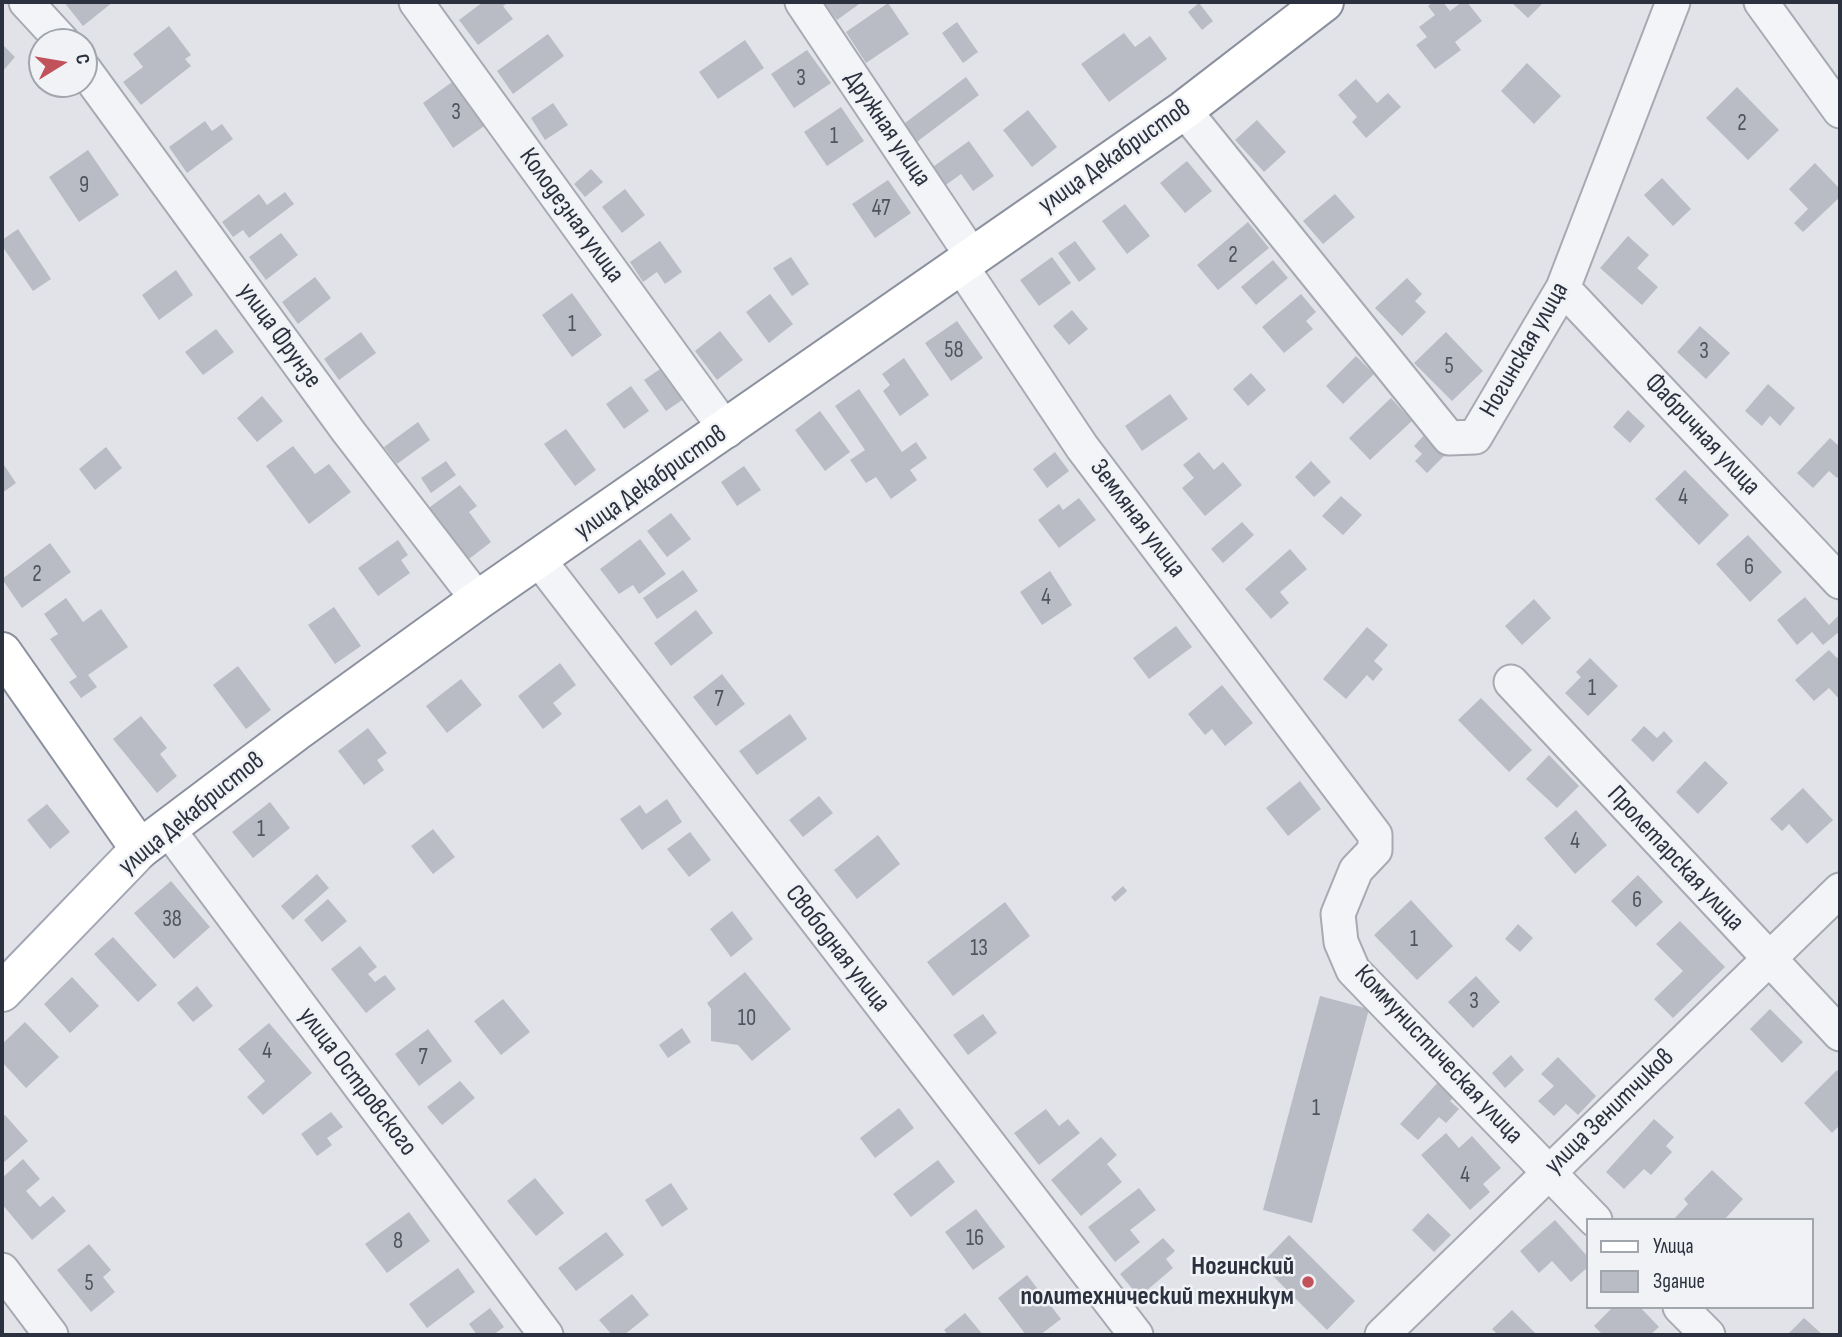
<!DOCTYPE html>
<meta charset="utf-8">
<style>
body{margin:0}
#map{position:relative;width:1842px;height:1337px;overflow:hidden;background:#e1e3e8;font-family:"Sofia Sans Condensed",sans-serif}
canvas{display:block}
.frame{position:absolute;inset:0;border:4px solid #2b313e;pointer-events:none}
.legend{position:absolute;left:1586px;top:1218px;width:228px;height:91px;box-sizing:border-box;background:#f0f2f6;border:2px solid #a1a5ac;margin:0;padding:9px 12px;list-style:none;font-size:21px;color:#2b313e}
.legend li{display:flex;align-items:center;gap:14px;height:35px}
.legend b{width:35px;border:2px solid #a1a5ac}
.north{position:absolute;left:28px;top:28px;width:70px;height:70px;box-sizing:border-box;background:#f0f2f6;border:2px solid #a1a5ac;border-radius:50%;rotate:79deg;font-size:19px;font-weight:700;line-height:28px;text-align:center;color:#2b313e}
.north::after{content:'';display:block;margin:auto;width:24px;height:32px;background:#c1525b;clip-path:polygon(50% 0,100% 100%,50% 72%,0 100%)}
</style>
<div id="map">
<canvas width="1842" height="1337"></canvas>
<div class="frame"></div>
<ul class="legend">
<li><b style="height:9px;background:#fff"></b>Улица</li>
<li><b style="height:19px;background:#b9bcc4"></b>Здание</li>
</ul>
<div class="north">С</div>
</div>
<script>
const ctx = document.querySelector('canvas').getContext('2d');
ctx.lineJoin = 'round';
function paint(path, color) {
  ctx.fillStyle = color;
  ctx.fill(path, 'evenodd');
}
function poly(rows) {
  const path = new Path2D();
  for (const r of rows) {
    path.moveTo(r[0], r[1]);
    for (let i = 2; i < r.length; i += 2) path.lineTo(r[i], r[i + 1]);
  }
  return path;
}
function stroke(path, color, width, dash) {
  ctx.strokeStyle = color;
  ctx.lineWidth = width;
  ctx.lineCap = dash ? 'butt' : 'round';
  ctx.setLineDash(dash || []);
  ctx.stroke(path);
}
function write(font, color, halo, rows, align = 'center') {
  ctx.font = font + ' "Sofia Sans Condensed",sans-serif';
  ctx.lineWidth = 5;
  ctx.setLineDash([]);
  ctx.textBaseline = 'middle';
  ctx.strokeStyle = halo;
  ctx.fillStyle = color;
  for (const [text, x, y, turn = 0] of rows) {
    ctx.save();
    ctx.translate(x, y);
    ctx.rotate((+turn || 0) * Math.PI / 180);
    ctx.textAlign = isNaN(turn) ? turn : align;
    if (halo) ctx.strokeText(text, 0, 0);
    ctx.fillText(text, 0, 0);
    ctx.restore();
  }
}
paint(poly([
 [64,2,113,2,83,26],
 [483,2,509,2,503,6,513,19,478,45,459,20],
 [823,2,862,2,837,20],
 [1433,2,1443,2,1450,11,1462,2,1467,2,1482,21,1455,42,1461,50,1435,69,1416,45,1427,37,1419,27,1435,15,1428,6],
 [1515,2,1544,2,1528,18,1513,4],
 [888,3,909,34,866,63,846,32],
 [1199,3,1213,21,1202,30,1188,12],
 [957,22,978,52,963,63,942,33],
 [169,26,191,55,185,59,191,66,141,105,123,82,143,67,133,54],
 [1124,33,1135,47,1150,36,1167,59,1109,102,1081,64],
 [548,34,564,56,513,94,497,71],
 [745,40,764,68,718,99,699,72],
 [2,44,15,57,2,72],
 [807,50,831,83,794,108,771,74],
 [1527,63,1561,96,1534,124,1501,91],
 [459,77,490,122,453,148,423,103],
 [966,77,979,95,914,144,901,126],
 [1356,79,1377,103,1388,93,1401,107,1366,138,1352,122,1357,117,1338,95],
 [1737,87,1779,130,1748,160,1706,118],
 [553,103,568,125,545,140,531,118],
 [841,107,864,141,827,166,804,132],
 [1028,110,1057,147,1032,167,1003,130],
 [1257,120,1286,152,1264,172,1235,140],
 [205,121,212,131,222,124,233,139,187,173,169,147],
 [969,141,994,176,973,191,961,174,943,187,930,169],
 [88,150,119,195,79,222,49,177],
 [1187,161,1212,191,1185,213,1160,183],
 [1815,163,1840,189,1840,197,1803,232,1794,223,1808,209,1789,189],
 [591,169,603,182,585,197,574,184],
 [1662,178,1691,209,1673,226,1644,195],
 [888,180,911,213,875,238,852,204],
 [625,189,645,215,622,233,602,207],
 [285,192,294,204,249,238,243,230,233,237,222,222,259,194,267,205],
 [1335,194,1355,217,1323,244,1303,221],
 [1125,204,1150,236,1127,254,1102,221],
 [1248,222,1269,248,1218,290,1197,265],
 [18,229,51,279,33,291,2,246,2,240],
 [281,233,298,255,266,280,249,257],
 [1628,236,1649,255,1637,268,1658,287,1642,305,1600,268],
 [660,241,682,272,665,284,657,272,643,282,630,262],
 [1075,241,1096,269,1079,282,1058,253],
 [791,257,809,284,792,296,773,268],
 [1052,257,1071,283,1039,306,1020,280],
 [1273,260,1288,278,1256,305,1241,287],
 [176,270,193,295,159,320,142,295],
 [315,277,331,298,298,324,282,302],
 [1407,278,1422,294,1415,301,1426,312,1402,336,1375,308],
 [572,293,602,335,572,357,542,315],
 [770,294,793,324,769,343,746,312],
 [1301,294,1316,312,1306,321,1313,329,1284,353,1262,327],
 [1072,310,1088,329,1069,345,1053,326],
 [957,321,983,358,951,381,925,343],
 [1700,326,1730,353,1706,379,1677,352],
 [216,329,234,352,203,375,185,352],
 [720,331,743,360,717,380,695,351],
 [361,332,376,353,339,380,324,359],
 [1446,332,1483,371,1452,401,1414,363],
 [1356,356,1374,374,1343,404,1326,386],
 [904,358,929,395,900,416,883,391,890,385,882,374],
 [663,367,685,398,666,411,644,380],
 [1251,373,1266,390,1248,406,1233,389],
 [1768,384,1795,408,1780,426,1770,416,1762,426,1745,411],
 [631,386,649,411,624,429,606,404],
 [859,389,902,452,916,442,927,458,910,470,917,480,891,499,876,477,866,483,850,460,865,450,835,406],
 [1170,394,1188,419,1142,451,1125,426],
 [262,396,283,421,257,442,237,418],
 [1391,398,1412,421,1370,460,1349,438],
 [1628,410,1645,426,1630,443,1613,427],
 [820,411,850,452,825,471,795,430],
 [418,422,430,440,397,464,384,447],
 [566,429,596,470,575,486,544,444],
 [1427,432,1447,453,1427,473,1415,461,1422,454,1414,446],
 [1830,438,1840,447,1840,474,1837,478,1829,471,1813,488,1797,473],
 [293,446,315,474,329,464,351,492,309,524,266,466],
 [106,447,122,468,95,490,79,469],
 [1055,452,1069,471,1047,488,1033,469],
 [1199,452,1214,470,1223,462,1242,485,1205,516,1182,488,1194,478,1183,465],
 [446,461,456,475,431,493,421,478],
 [1311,461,1331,482,1314,497,1295,477],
 [2,462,16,483,2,493],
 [744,466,761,490,737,506,721,482],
 [1685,470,1729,515,1699,545,1655,499],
 [460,485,477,506,469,512,491,542,465,562,426,510],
 [1341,496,1362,515,1343,535,1322,516],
 [1079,498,1096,520,1059,548,1038,520,1059,504,1063,510],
 [671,513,691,539,667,557,647,531],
 [1242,522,1254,535,1223,563,1211,549],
 [1748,535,1782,572,1750,602,1716,564],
 [640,539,666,574,639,594,633,585,619,594,600,569],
 [398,540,408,555,401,560,410,573,378,596,358,568],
 [50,543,71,572,22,608,2,579],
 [1290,549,1307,569,1280,592,1289,603,1271,619,1245,589],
 [683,570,698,591,657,619,643,598],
 [1050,571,1072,605,1042,625,1020,592],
 [1805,597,1829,625,1840,614,1840,631,1823,645,1812,632,1797,645,1777,620],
 [66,598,83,622,101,609,128,647,88,675,97,687,81,698,69,682,77,677,50,639,58,634,44,614],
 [1534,599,1551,618,1522,645,1505,626],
 [334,607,361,646,335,664,308,625],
 [696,610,713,633,671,666,654,643],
 [1176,626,1192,647,1149,679,1133,658],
 [1367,627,1388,645,1374,661,1383,669,1373,681,1367,675,1346,699,1323,679],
 [1829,650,1837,658,1840,655,1840,700,1829,688,1814,701,1795,680],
 [1590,658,1618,686,1588,716,1565,693,1581,677,1576,672],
 [560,663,576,685,553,703,562,714,543,729,518,696],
 [238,666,271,710,246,729,213,685],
 [722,674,745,704,716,726,693,697],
 [461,679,482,705,447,733,426,706],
 [1222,685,1253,723,1225,746,1212,729,1205,735,1188,714],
 [1481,698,1532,750,1509,772,1458,720],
 [790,714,807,739,757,775,739,751],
 [141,716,167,748,160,754,177,776,157,793,113,739],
 [1644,726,1657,738,1664,731,1673,741,1653,762,1631,740],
 [368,728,387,753,377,760,384,770,364,785,338,751],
 [1549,755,1579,786,1557,808,1526,779],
 [1705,761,1728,783,1698,814,1676,792],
 [1300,781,1321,809,1288,836,1266,808],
 [1803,788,1833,820,1807,844,1789,824,1782,831,1770,819],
 [819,796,833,813,803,837,789,820],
 [667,799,682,822,642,850,620,819,640,805,646,814],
 [270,802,290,828,253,858,232,832],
 [47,804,70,832,50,849,27,820],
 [1576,810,1607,845,1575,874,1544,838],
 [433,829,455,857,433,874,411,846],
 [690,832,711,860,689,877,667,849],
 [878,835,900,864,857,899,834,870],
 [317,874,329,888,293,920,281,906],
 [1638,875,1663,902,1636,927,1611,901],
 [171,881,210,927,174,959,134,913],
 [1123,886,1127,891,1115,902,1111,897],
 [328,899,347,921,322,942,304,920],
 [1411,900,1453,946,1417,980,1374,935],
 [1005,902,1030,936,953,996,927,962],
 [732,911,753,939,731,957,710,929],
 [1680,921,1725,967,1673,1018,1654,999,1683,971,1656,944],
 [1518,924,1533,938,1520,952,1505,939],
 [113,937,157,985,138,1002,94,954],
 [360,946,377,967,368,974,375,982,385,975,396,989,366,1013,331,969],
 [745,972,791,1029,752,1061,738,1045,711,1041,711,1009,707,1003],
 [1476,976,1500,1002,1473,1028,1448,1002],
 [72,977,99,1006,70,1033,44,1004],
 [197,986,213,1006,193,1022,177,1003],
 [1320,996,1369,1009,1312,1223,1263,1210],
 [503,999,530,1032,501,1055,474,1021],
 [1770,1009,1803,1042,1782,1063,1750,1029],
 [983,1014,997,1033,968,1055,953,1035],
 [25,1022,59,1057,26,1088,2,1062,2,1044],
 [269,1023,312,1073,263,1115,247,1097,265,1081,238,1049],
 [682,1028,691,1042,668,1058,659,1045],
 [428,1029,452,1061,419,1086,395,1054],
 [1511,1055,1524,1070,1505,1088,1492,1073],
 [1558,1057,1596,1096,1578,1115,1566,1104,1554,1116,1538,1101,1554,1086,1541,1074],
 [1837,1070,1840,1074,1840,1125,1832,1133,1804,1103],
 [1440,1080,1456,1095,1450,1101,1459,1109,1446,1123,1439,1117,1418,1140,1400,1124],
 [460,1081,475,1098,442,1125,427,1107],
 [899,1108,914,1128,875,1158,860,1138],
 [1046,1109,1059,1126,1068,1119,1080,1133,1039,1165,1014,1133],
 [331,1112,343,1127,327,1138,332,1145,317,1156,301,1134],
 [5,1115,28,1141,2,1164,2,1117],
 [1654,1119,1674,1137,1666,1146,1672,1152,1651,1175,1644,1169,1624,1189,1606,1172],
 [1446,1133,1459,1148,1472,1136,1501,1168,1483,1184,1490,1192,1470,1210,1421,1155],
 [1101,1137,1117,1155,1107,1164,1122,1182,1081,1216,1051,1180],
 [23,1159,40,1179,26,1191,40,1207,53,1196,66,1211,32,1240,2,1204,2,1178],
 [938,1160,955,1182,911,1217,893,1194],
 [1712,1170,1743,1199,1724,1220,1673,1220,1688,1204,1684,1199],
 [535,1178,564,1213,536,1236,507,1201],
 [671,1183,688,1209,662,1227,645,1200],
 [1139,1188,1156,1210,1130,1230,1140,1242,1115,1262,1088,1227],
 [976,1209,1005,1247,973,1270,945,1232],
 [409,1212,430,1241,387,1273,365,1244],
 [1428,1213,1451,1235,1434,1252,1412,1230],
 [1555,1220,1588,1257,1588,1267,1571,1282,1552,1261,1539,1273,1520,1251],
 [606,1232,624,1255,576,1291,558,1268],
 [1289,1235,1355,1301,1327,1330,1261,1264],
 [1163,1238,1175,1251,1166,1259,1173,1268,1139,1297,1120,1274],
 [89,1244,111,1270,103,1277,115,1292,91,1312,57,1270],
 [458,1268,475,1292,427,1328,409,1304],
 [1027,1275,1061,1319,1040,1335,1026,1335,998,1298],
 [632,1294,649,1315,624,1335,612,1335,599,1320],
 [1613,1307,1640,1307,1659,1327,1650,1335,1603,1335,1594,1326],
 [490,1308,504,1327,493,1335,477,1335,469,1324],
 [1512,1310,1537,1335,1498,1335,1492,1329],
 [965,1313,983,1335,948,1335,944,1330],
 [1804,1318,1823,1335,1787,1335]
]), '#b9bcc4');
const minor = poly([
 [26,2,63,42],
 [416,2,727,431],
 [802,2,972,256],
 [1761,2,1840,111],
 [84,69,348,431,478,600],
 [1184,110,1449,438,1475,437,1563,288,1673,2],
 [961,266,1082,447,1375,835,1375,850,1356,870,1338,914,1341,942,1353,970,1595,1220],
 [1563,288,1840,582],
 [539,560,1136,1335],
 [1511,682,1840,1034],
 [168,829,546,1335],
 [2,1270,51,1335],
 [1680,1307,1708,1335],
 [1382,1335,1840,890]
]);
const major = poly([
 [2,992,140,849]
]);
const highway = poly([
 [2,652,140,849,298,730,478,600,1184,110,1324,2]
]);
stroke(minor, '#a7aab2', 37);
stroke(major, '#a1a7b3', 42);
stroke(highway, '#8a909d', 42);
stroke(minor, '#f3f4f7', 33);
stroke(major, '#fff', 38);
stroke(highway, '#fff', 38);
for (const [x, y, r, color] of [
 [1308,1282,7,"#c1525b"]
]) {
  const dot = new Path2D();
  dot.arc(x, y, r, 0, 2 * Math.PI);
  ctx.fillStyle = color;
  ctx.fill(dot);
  stroke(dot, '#f0f2f6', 2.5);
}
write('23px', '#4e5460', null, [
 ["3",801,79],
 ["3",456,113],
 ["2",1742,124],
 ["1",834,137],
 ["9",84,186],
 ["47",881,209],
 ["2",1233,256],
 ["1",572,325],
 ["58",954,351],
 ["3",1704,352],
 ["5",1449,367],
 ["4",1683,498],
 ["6",1749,568],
 ["2",37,575],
 ["4",1046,598],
 ["1",1592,689],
 ["7",719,700],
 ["1",261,830],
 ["4",1575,842],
 ["6",1637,901],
 ["38",172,920],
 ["1",1414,940],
 ["13",979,949],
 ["3",1474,1002],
 ["10",747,1019],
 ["4",267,1052],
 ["7",423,1058],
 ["1",1316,1109],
 ["4",1465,1176],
 ["16",975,1239],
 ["8",398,1242],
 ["5",89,1284]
]);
write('26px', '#2b313e', '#f0f2f6', [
 ["Дружная улица",887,129,56],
 ["улица Декабристов",1115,157,-35],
 ["Колодезная улица",571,216,54],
 ["улица Фрунзе",279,336,54],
 ["Ногинская улица",1525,350,-60],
 ["Фабричная улица",1702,435,47],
 ["улица Декабристов",651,483,-35],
 ["Земляная улица",1137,519,53],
 ["улица Декабристов",192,814,-39],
 ["Пролетарская улица",1675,859,47],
 ["Свободная улица",837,949,52],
 ["Коммунистическая улица",1438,1055,47],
 ["улица Островского",357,1082,53],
 ["улица Зенитчиков",1610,1112,-44]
]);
write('bold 26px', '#2b313e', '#f0f2f6', [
 ["Ногинский",1294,1267],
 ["политехнический техникум",1294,1297]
], 'right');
</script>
